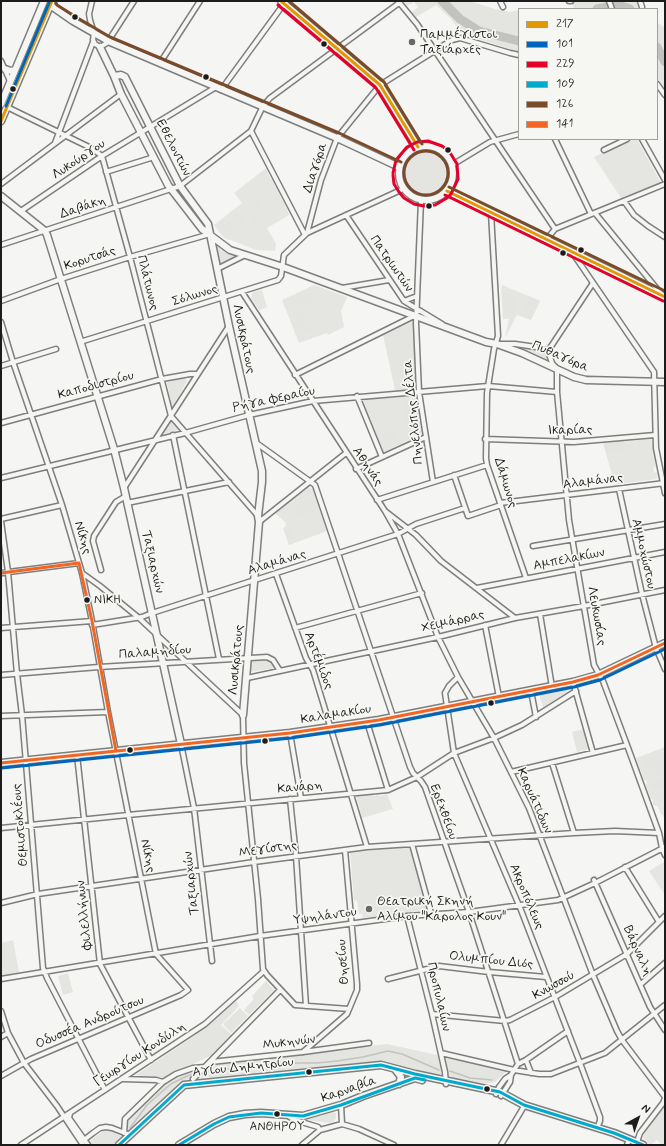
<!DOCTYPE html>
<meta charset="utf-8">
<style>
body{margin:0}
#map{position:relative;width:666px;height:1146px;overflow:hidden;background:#f5f5f3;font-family:Mynerve,sans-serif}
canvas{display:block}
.frame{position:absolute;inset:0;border:2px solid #1c1c1c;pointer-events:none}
.legend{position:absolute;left:518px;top:8px;width:140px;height:132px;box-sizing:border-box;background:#f6f6f2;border:1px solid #9f9f9c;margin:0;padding:5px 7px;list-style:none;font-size:12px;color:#1c1c1c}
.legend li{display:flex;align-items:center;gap:8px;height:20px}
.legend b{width:20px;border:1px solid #9f9f9c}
.north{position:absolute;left:618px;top:1098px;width:40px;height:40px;-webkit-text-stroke:3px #f6f6f2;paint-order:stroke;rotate:40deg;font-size:11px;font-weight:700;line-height:16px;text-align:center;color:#1c1c1c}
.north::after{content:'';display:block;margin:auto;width:14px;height:18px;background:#1c1c1c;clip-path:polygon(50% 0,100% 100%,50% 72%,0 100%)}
</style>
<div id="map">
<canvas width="666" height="1146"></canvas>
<div class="frame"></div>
<ul class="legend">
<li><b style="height:5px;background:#e19803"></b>217</li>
<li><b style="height:5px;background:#0065bd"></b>101</li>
<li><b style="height:5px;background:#e4002b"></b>229</li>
<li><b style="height:5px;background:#00a9ce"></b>109</li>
<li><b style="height:5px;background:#7a4b2a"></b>126</li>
<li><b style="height:5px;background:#f26522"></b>141</li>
</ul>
<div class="north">N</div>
</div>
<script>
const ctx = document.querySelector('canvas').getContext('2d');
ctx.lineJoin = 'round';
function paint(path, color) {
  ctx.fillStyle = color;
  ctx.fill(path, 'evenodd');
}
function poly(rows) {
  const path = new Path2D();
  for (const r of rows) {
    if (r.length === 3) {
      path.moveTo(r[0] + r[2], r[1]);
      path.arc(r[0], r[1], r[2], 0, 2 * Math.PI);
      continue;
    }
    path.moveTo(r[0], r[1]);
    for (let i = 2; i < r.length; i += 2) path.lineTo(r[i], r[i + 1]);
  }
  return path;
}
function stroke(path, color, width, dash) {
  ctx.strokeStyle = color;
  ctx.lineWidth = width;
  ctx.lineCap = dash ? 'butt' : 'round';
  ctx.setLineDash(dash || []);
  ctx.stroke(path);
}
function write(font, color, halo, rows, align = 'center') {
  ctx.font = font + ' Mynerve,sans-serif';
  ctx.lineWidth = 3.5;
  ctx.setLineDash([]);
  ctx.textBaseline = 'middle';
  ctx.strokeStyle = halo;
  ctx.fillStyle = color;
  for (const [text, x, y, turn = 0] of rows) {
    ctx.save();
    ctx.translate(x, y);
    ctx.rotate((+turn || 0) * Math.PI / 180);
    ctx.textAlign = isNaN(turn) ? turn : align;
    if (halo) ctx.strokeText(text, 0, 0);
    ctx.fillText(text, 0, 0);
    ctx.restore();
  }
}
paint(poly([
 [632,139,637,139,661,183,621,198,594,157],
 [266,168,270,178,272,179,280,195,280,197,284,202,289,215,267,228,276,244,275,251,256,250,231,240,229,240,224,238,214,225,242,203,234,193],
 [314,285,347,297,341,311,344,327,328,335,327,333,299,343,282,300],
 [502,285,540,301,531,320,517,315,505,338,509,319,503,319,501,291],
 [262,290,267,307,259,310,251,298,253,292],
 [416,396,423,434,383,452,363,403,365,399],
 [651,439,652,442,656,467,653,467,654,472,657,473,657,479,618,484,615,483,615,485,603,443,635,441,636,442,637,440],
 [308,488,313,489,327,531,289,545,283,528,286,526,285,522,275,513],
 [665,747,665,818,661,814,657,806,653,805,653,799,651,799,646,785,647,783,646,780,644,780,636,758],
 [371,794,374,796,378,795,379,796,387,794,393,809,362,818,356,795],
 [409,847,423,894,422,894,423,900,425,900,427,910,363,918,362,914,359,914,357,900,354,901,350,851],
 [664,862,665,863,665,895,649,871],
 [13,940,19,973,1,976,1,943],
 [665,1105,665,1145,662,1145,657,1140,650,1145,644,1139,643,1136]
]), '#e5e5e2');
paint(poly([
 [402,1,469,1,495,9,510,12,519,10,519,52,461,33,451,19,436,5,416,17,412,12,418,7,414,2,407,6],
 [578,1,606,1,609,9,574,9,572,3],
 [614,1,639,1,642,9,617,9],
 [657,22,665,28,665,89,657,77],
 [426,174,23],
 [255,199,266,219,256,224,245,204],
 [238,215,245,224,229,237,222,227],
 [216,242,217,242,226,253,236,256,220,264],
 [309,290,314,301,288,312,283,301],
 [514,293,515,314,504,314,503,294],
 [529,296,540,301,531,320,520,315],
 [308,308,312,318,309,320,313,330,298,336,290,316],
 [411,322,413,323,417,387,416,389,397,391,395,390,383,335],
 [524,348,547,352,550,361,548,362,523,350],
 [184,378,187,381,172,408,167,382],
 [416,401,420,425,407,427,403,403],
 [172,420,181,429,164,434,164,432],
 [397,430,399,438,384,441,382,433],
 [624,441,625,453,606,454,605,443],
 [311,498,316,511,291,519,287,507],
 [292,529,297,542,289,545,285,532],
 [251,659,269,659,274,668,251,672,250,671],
 [566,688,567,692,543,707,539,694],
 [583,729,588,749,577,752,572,732],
 [654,754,662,773,651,777,643,758],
 [665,777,665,785,654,789,651,782],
 [68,973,73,992,63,995,58,976],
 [266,981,274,990,249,1015,244,1010,254,999,252,996],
 [236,1001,239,1006,221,1025,233,1036,212,1055,164,1078,136,1075,193,1037],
 [240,1008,248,1016,231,1033,223,1024],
 [387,1044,437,1055,442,1071,441,1075,379,1061,201,1078,200,1077,201,1074,212,1064],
 [445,1058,508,1070,495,1082,491,1083,481,1084,459,1080,448,1075],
 [196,1069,198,1071,189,1079,180,1086,178,1085,130,1130,125,1130,127,1119,159,1086,173,1077],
 [332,1112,336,1113,336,1118,334,1121,330,1123,306,1120],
 [107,1130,111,1131,123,1137,113,1145,92,1145,90,1143,92,1139,104,1131]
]), '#e4e4e1');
stroke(poly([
 [663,60,665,59],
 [450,1071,470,1078,492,1080],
 [202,1072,285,1063,317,1063,337,1061,363,1057,388,1051,402,1054,439,1070],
 [130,1128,147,1105,165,1089,171,1084,187,1076,196,1073]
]), '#c2c2bf', 1.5);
stroke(poly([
 [442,1,460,19,479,31,519,41],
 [597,9,618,5,630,9],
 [657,47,665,62]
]), '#c2c2bf', 9);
const street = poly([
 [92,1,89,14,90,20,94,33,93,40,95,44,100,47,107,43,134,1],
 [398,1,417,24,555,229],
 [500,1,503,7],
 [569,1,571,1],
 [609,1,612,9],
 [640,1,642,7],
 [1,61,10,81],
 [160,63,200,1],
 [657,84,665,95],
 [221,90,286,1],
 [7,107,91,148,102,156],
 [251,131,305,235],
 [555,139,591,214],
 [642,139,665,180],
 [55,143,93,42],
 [604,150,627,139],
 [102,156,130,257,171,416,258,516],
 [452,165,490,142,519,134],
 [106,172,154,157],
 [1,184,121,94],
 [421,200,416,323,419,392,433,482],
 [624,201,634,215,648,226,665,237],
 [21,211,102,156,216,87],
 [491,213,498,336,494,349,487,393,486,458,487,465,526,578],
 [595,213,662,295],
 [346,215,404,301,442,324],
 [307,233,321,180,337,138,380,85,452,40,460,38,510,53,519,55],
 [546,240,555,229,665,184],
 [1,245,180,186,251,131,263,106,270,98,399,3],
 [572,252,654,372,656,448,665,493],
 [217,269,245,255],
 [593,283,548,351,552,363,557,369,557,392,569,520,594,665,603,681,627,745,659,833,662,848,665,855],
 [342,288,389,280],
 [242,292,385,511,416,535,441,561,515,618],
 [1,301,61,279,130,257,210,234],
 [404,301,417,296],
 [1,322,13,362,62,505,82,573,92,621,108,712,156,954,188,990,181,995,31,1059,1,1076],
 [80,342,278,280,281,276,284,255,307,233,403,189],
 [501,344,515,344,536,347,548,351],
 [1,366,56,349],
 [295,375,416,315],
 [357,396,382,457],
 [1,423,162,379,190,374,197,374],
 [173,435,219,659],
 [485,439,574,442,655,435],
 [255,442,315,485,410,767,413,773,421,781,425,787,469,912,518,1064],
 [356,469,426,437],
 [454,475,468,516,501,505],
 [1,478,185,433,249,415,313,401,488,386,557,392],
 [124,488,229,326],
 [619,489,642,594,656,648,665,669],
 [377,500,487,465],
 [127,503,229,482],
 [500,503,665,483],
 [385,511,398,534,438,637,458,677,494,738,529,808,593,975,617,1031,622,1040,665,1097],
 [1,519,62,505],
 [1,521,8,572,17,674,22,715,43,968,47,978,105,1090],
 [259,522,346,453],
 [533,546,665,524],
 [101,570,93,541,94,536,116,502,126,496],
 [1,573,79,563],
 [82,573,100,586,139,618,243,715,244,763,258,899,263,969,267,975,295,1005,349,1009],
 [276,574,306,658,313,670,367,847],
 [477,588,665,552],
 [540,614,552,687],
 [92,625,142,617,152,613,398,534,416,524,465,508],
 [485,625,499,697],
 [1,628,92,621],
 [295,628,422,593],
 [1,675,99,667,267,657,273,660,280,671],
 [458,677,449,686,445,693,454,753,521,910,580,1063,600,1117,600,1121,597,1128],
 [247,678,438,637,515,618,584,606,665,590],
 [573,682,593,753],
 [531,691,536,717],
 [1,716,108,712],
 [367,722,388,790],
 [290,733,301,798],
 [181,744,194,808,212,961],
 [77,755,100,964,151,1060],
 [552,763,574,833],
 [511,772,627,745],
 [290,799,296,856,306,1006],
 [1,828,128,815,388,790,417,777,454,753,494,738,522,725,576,691],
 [412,844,431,913],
 [625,867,659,922],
 [594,880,650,1007,665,1030],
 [1,903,38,894,254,862,367,847,574,833,615,831,659,833],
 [407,916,432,1014,445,1072,446,1084],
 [1,979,260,936,407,916,469,912,558,900,595,883,665,847],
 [388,979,439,966,489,972,546,977],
 [641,984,665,963],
 [1,1011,8,1033,24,1063,57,1106,83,1145],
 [432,1014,505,1021,510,1020,555,997,627,954,665,916],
 [1,1037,8,1033],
 [303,1052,347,1014,357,990,357,984,345,850],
 [441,1053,514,1070,539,1074,551,1074,605,1053,665,1005],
 [526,1060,531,1073],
 [211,1062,303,1052,369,1043],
 [123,1079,156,1080,163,1082],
 [193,1079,280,990],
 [496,1094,499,1087,505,1079,511,1075],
 [501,1096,510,1082,511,1075,518,1064,526,1060,568,1031],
 [341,1105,342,1124],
 [70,1113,69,1118,88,1145],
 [288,1116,295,1120,318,1127,320,1130],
 [124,1133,125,1119,163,1082,176,1074,193,1068,205,1067],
 [84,1140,93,1133,100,1128,106,1127,112,1128,130,1135],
 [637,1142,640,1133,663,1103,665,1098],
 [21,1145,205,1024,264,971],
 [302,1145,320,1130,342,1124,359,1129,394,1145],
 [501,1145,523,1108],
 [627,1145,628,1142]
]);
const secondary = poly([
 [281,1,380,85,418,147],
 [50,5,73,21,108,41,337,138,399,167],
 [100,47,114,76,121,94,168,185,202,229,230,250,283,267,486,342,497,344,522,353,574,377,586,380,665,382],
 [5,69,11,71,15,70],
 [114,76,121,75,125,77,180,186,208,224,229,326,262,471,262,482,258,516,259,522,243,715],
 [1,104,44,1],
 [1,121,52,1],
 [426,173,27],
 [447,191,665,297],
 [1,196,45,231,47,235,114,449,124,488,181,744],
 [1,763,290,733,379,720,573,682,598,675,665,643],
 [395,1069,401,1077,399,1084],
 [119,1145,184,1085,381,1065,415,1074,500,1092,524,1105,614,1133,643,1145],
 [179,1145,214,1124,229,1117,245,1114,261,1113,303,1116,341,1105,363,1096,415,1078,422,1080]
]);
stroke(street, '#7e7e7d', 7);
stroke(secondary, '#7e7e7d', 9);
stroke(street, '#f5f5f3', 4);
stroke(secondary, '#f5f5f3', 6);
stroke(poly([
 [281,1,380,85,418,147],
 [1,121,52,1],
 [447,191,665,297]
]), '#e19803', 3);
stroke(poly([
 [6,106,49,3],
 [2,768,291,738,380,725,574,687,600,680,665,649]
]), '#0065bd', 3);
stroke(poly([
 [278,5,376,88,414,150],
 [393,175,394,184,399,192,404,198,414,204,424,206,435,205,447,198,451,194,458,179,457,164,449,151,442,146,428,141,417,142,407,147,396,160,393,173],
 [445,195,663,301]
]), '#e4002b', 3);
stroke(poly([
 [119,1145,184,1085,381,1065,415,1074,500,1092,524,1105,614,1133,643,1145],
 [179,1145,214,1124,229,1117,261,1113,303,1116,341,1105,415,1078,425,1080]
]), '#00a9ce', 3);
stroke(poly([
 [289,1,384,82,422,144],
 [56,3,57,5,76,17,110,37,339,133,401,162],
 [426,173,22],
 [449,187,665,291]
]), '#7a4b2a', 3);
stroke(poly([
 [1,573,79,563,92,621,116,751],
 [1,763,290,733,379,720,573,682,598,675,665,643]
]), '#f26522', 3);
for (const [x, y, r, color] of [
 [75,17,3.5,"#1c1c1c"],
 [412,42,4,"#686867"],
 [324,44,3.5,"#1c1c1c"],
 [206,77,3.5,"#1c1c1c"],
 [13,89,3.5,"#1c1c1c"],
 [448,150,3.5,"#1c1c1c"],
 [429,206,3.5,"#1c1c1c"],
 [581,250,3.5,"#1c1c1c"],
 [563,253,3.5,"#1c1c1c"],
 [87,600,3.5,"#1c1c1c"],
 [491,703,3.5,"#1c1c1c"],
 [265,741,3.5,"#1c1c1c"],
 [130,750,3.5,"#1c1c1c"],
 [369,909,4,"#686867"],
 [309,1072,3.5,"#1c1c1c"],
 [487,1089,3.5,"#1c1c1c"],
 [277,1114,3.5,"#1c1c1c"]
]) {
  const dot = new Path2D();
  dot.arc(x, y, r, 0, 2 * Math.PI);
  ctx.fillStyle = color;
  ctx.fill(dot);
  stroke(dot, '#f6f6f2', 1.5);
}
write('12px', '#1c1c1c', '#f6f6f2', [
 ["ΝΙΚΗ",94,600],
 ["ΑΝΘΗΡΟΥ",277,1127,"center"]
], 'left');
write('13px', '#1c1c1c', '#f6f6f2', [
 ["Παμμέγιστοι",420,35],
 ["Ταξιάρχες",420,50],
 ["Θεατρική Σκηνή",377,902],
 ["Αλίμου \"Κάρολος Κουν\"",377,917]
], 'left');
write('13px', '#1c1c1c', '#f6f6f2', [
 ["Εθελοντών",173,148,63],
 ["Λυκούργου",79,160,-34],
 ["Διαγόρα",316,168,-72],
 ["Δαβάκη",83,208,-18],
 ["Κορυτσάς",90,259,-18],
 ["Πατριωτών",391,264,55],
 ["Πλάτωνος",147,283,76],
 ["Σόλωνος",195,296,-17],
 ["Λυσικράτους",243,339,78],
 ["Πυθαγόρα",560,357,23],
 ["Καποδιστρίου",96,386,-15],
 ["Ρήγα Φεραίου",274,400,-12],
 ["Πηνελόπης Δέλτα",414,412,-96],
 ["Ικαρίας",570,431,-1],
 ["Αθηνάς",367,467,56],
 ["Αλαμάνας",593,482,-7],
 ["Δάμωνος",505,483,73],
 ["Νίκης",82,538,74],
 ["Αμμοχώστου",643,554,77],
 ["Αμπελακίων",569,560,-11],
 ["Ταξιαρχών",152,562,77],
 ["Αλαμάνας",277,563,-17],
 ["Λευκωσίας",596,616,80],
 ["Χειμάρρας",453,622,-13],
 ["Παλαμηδίου",155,653,-4],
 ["Λυσικράτους",237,660,-85],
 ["Αρτέμιδος",318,661,69],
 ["Καλαμακίου",336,715,-9],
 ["Κανάρη",300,788,-5],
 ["Καρυάτιδων",534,801,66],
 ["Ερεχθείου",443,812,70],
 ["Θεμιστοκλέους",21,825,-95],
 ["Μεγίστης",268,850,-8],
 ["Νίκης",147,856,79],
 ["Ταξιαρχών",192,883,-96],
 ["Ακροπόλεως",526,897,67],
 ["Φιλελλήνων",85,915,-96],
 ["Υψηλάντου",325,917,-8],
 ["Βάρναλη",637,951,66],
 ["Ολυμπίου Διός",491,961,6],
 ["Θησείου",344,962,-94],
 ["Κνωσσού",554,986,-29],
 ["Προπυλαίων",438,997,77],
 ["Οδυσσέα Ανδρούτσου",90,1023,-23],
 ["Μυκηνών",289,1043,-7],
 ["Γεωργίου Κονδύλη",140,1055,-33],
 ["Αγίου Δημητρίου",243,1068,-6],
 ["Καρναβία",349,1090,-19]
]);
</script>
